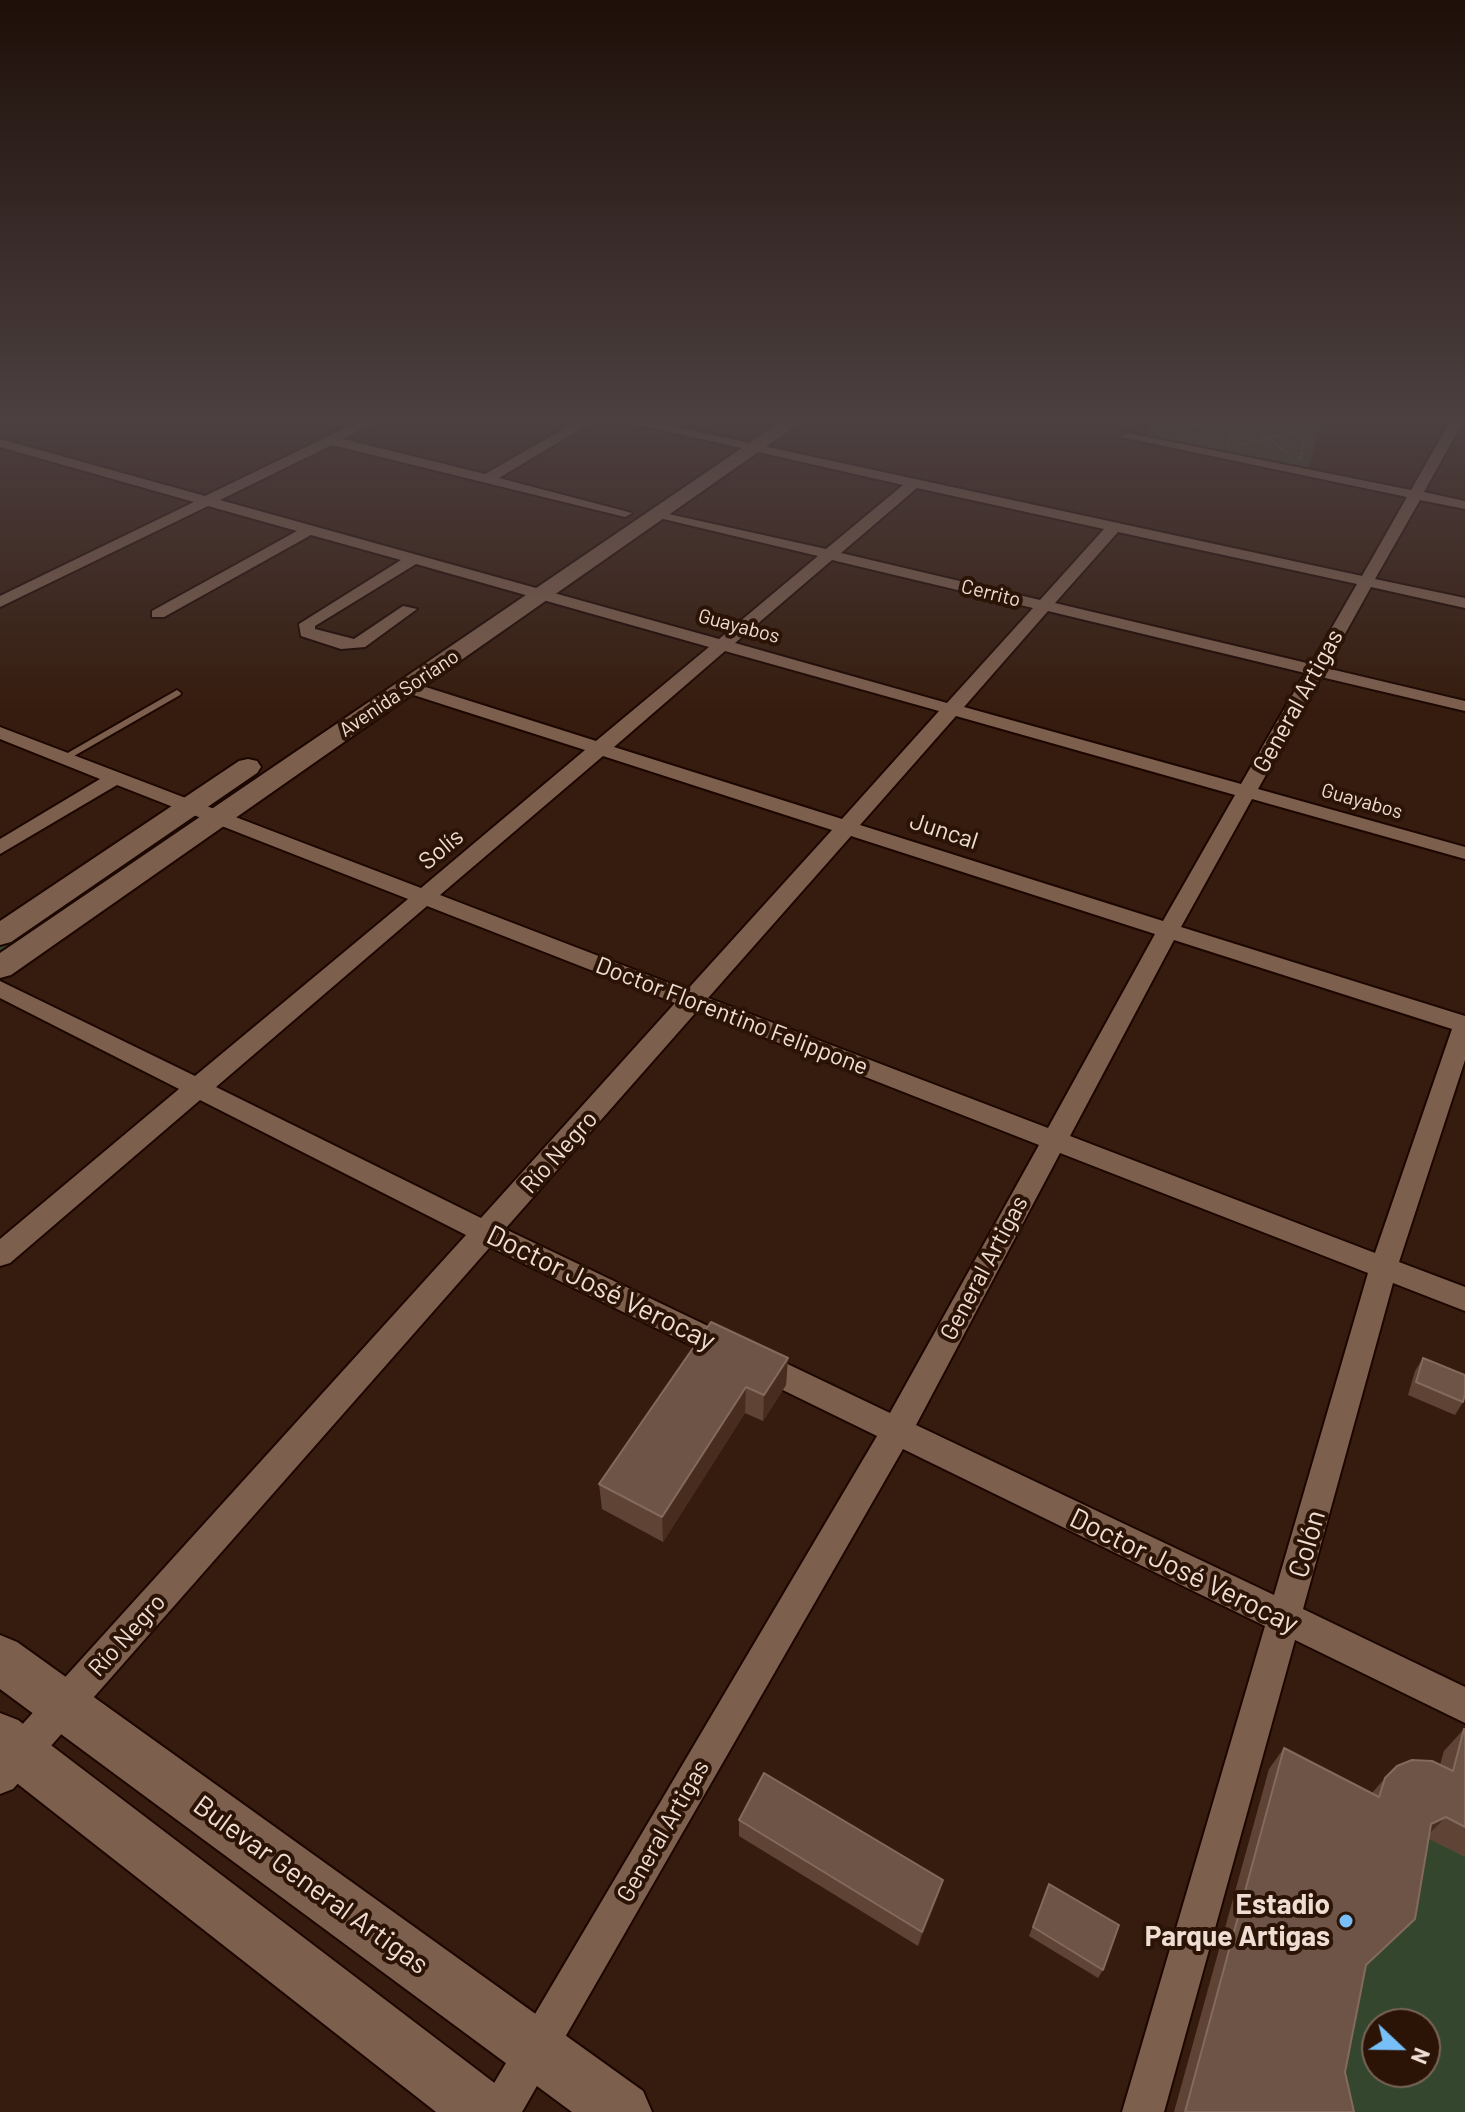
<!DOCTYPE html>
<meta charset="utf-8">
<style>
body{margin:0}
#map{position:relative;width:1465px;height:2112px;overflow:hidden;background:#361c0e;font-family:Barlow,sans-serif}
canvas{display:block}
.north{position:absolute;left:1361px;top:2008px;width:80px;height:80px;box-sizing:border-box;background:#2b1305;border:2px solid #796458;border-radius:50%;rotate:112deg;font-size:22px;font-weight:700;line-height:32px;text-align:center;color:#efddd4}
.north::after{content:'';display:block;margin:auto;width:28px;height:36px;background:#78bff8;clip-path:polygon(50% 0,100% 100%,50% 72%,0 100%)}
</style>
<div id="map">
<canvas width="1465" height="2112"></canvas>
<div class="north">N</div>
</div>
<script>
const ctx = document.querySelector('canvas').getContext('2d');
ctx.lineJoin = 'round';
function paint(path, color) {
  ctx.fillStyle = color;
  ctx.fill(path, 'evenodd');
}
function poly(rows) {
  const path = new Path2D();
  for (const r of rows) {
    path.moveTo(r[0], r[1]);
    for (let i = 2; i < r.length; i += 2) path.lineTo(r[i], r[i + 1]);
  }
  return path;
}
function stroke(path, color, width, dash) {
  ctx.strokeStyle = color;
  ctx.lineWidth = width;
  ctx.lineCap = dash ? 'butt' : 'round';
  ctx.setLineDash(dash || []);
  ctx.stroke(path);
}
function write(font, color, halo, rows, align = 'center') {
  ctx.font = font + ' Barlow,sans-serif';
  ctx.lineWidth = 8;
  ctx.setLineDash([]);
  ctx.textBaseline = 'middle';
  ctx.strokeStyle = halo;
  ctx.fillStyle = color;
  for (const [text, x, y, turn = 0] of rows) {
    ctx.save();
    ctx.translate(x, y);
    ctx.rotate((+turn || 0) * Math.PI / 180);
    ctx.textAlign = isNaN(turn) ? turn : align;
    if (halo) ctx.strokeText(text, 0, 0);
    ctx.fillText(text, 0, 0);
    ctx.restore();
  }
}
paint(poly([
 [1155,418,1322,418,1308,470,1144,438],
 [173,828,183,832,0,959,0,947],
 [1444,1751,1465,1761,1465,2112,1174,2112,1361,1817,1433,1791],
 [1377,2024,1425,2024,1425,2072,1377,2072]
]), '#34462d');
const lane = poly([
 [177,690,181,693,180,695,67,760,64,761,59,758,177,690]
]);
const street = poly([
 [366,418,382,418,343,439,485,474,583,418,599,418,499,478,632,513,625,517,332,445,220,500,719,639,818,556,655,517,655,511,826,549,903,485,609,418,634,418,1362,576,1407,497,1121,437,1128,433,1411,490,1452,418,1465,418,1424,492,1465,501,1465,509,1420,500,1375,579,1465,598,1465,608,1371,587,1326,668,1465,701,1465,711,1321,677,1258,789,1465,847,1465,859,1252,799,1181,927,1465,1016,1465,1060,1399,1262,1465,1287,1465,1311,1393,1283,1303,1609,1465,1687,1465,1723,1295,1640,1164,2112,1122,2112,1265,1626,903,1449,522,2112,477,2112,877,1436,490,1247,13,1789,0,1794,0,1749,466,1235,200,1100,10,1263,0,1266,0,1239,179,1089,0,998,0,981,195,1076,408,899,117,785,0,854,0,839,100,779,0,739,0,727,421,888,585,750,401,691,401,683,413,683,596,741,709,647,416,564,315,626,315,629,354,639,403,606,417,609,365,647,341,649,301,636,299,624,401,560,311,535,164,617,152,617,152,611,297,531,208,506,0,607,0,596,194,502,0,447,0,439,205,496,366,418],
 [917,488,1104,529,1040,600,841,553,917,488],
 [1118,532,1357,584,1311,664,1055,603,1118,532],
 [832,560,1033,608,947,703,735,643,832,560],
 [1048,611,1305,673,1241,784,964,707,1048,611],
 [725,651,939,711,842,819,614,747,725,651],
 [956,716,1235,795,1163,921,860,825,956,716],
 [603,756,832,830,687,990,440,895,603,756],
 [851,836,1155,934,1048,1128,708,998,851,836],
 [427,906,675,1003,481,1218,216,1087,427,906],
 [1174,940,1452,1029,1375,1253,1070,1136,1174,940],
 [697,1011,1039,1145,890,1413,505,1229,697,1011],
 [1060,1153,1368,1273,1274,1595,916,1425,1060,1153]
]);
const secondary = poly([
 [786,418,807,418,11,975,0,978,0,953,786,418],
 [248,759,257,761,261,767,257,773,11,942,0,945,0,921,239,761,248,759],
 [0,1635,17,1642,643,2091,652,2112,572,2112,0,1689,0,1635],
 [0,1713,18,1720,505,2091,514,2112,436,2112,0,1770,0,1713]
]);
stroke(lane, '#1c0600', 4);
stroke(street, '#1c0600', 4);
stroke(secondary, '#1c0600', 4);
stroke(poly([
 [1186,418,1214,438],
 [1292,418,1305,429],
 [1228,420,1246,422],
 [1250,420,1303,429],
 [1246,422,1286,452],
 [1158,430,1164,418],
 [1175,430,1227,420],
 [1228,443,1236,422],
 [1243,444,1307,430],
 [1300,458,1311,418]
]), '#856f63', 2, [2, 2]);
paint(lane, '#7d5f4e');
paint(street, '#7d5f4e');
paint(secondary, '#7d5f4e');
paint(poly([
 [788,1358,786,1385,763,1421,745,1413,663,1542,602,1509,599,1484],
 [1423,1358,1463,1402,1455,1415,1408,1395,1415,1371],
 [1464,1729,1465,1730,1465,1857,1429,1839,1366,1965,1345,2072,1354,2112,1174,2112,1269,1769,1284,1748,1372,1793,1385,1778,1440,1765,1444,1751],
 [739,1820,943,1880,918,1946,739,1836],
 [1049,1884,1103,1970,1098,1978,1029,1936]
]), '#5f4435');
paint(poly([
 [788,1358,786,1385,763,1421,764,1395],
 [746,1387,745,1413,663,1542,662,1517],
 [1446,1817,1426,1837,1431,1824],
 [943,1880,939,1894,918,1946,922,1932]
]), '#482d1e');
const building = poly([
 [711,1322,788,1358,764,1395,746,1387,662,1517,599,1484,711,1322],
 [1423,1358,1465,1375,1465,1394,1463,1402,1416,1382,1423,1358],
 [1464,1729,1465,1730,1465,1827,1446,1817,1431,1824,1415,1919,1366,1965,1345,2072,1354,2112,1185,2112,1284,1748,1379,1797,1385,1778,1397,1766,1412,1760,1432,1761,1453,1771,1464,1729],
 [764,1773,943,1880,922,1932,739,1820,764,1773],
 [1049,1884,1119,1925,1103,1970,1033,1927,1049,1884]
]);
paint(building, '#6e5446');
stroke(building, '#826a5c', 2);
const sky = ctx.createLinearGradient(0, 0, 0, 714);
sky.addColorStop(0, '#1e0f08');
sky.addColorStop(0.59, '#4c4041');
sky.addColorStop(1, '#4c404100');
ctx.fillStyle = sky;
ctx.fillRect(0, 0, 1465, 714);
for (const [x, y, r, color] of [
 [1346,1921,8,"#78bff8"]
]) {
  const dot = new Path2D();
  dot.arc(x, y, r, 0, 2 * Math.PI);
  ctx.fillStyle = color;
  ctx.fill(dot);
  stroke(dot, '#2b1305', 3);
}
write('20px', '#efddd4', '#2b1305', [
 ["Cerrito",991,593,14],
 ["Guayabos",739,626,15],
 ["Avenida Soriano",399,693,-34],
 ["Guayabos",1362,801,16]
]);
write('24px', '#efddd4', '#2b1305', [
 ["General Artigas",1298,701,-61],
 ["Juncal",944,831,18],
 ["Solís",441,849,-40],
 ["Doctor Florentino Felippone",732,1016,21],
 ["Río Negro",559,1152,-48],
 ["General Artigas",984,1268,-62],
 ["Río Negro",127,1635,-48],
 ["General Artigas",663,1831,-60]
]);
write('28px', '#efddd4', '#2b1305', [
 ["Doctor José Verocay",601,1288,26],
 ["Colón",1307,1544,-74],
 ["Doctor José Verocay",1184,1571,26],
 ["Bulevar General Artigas",311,1885,36]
]);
write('bold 28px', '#efddd4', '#2b1305', [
 ["Estadio",1330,1905],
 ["Parque Artigas",1330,1937]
], 'right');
</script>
